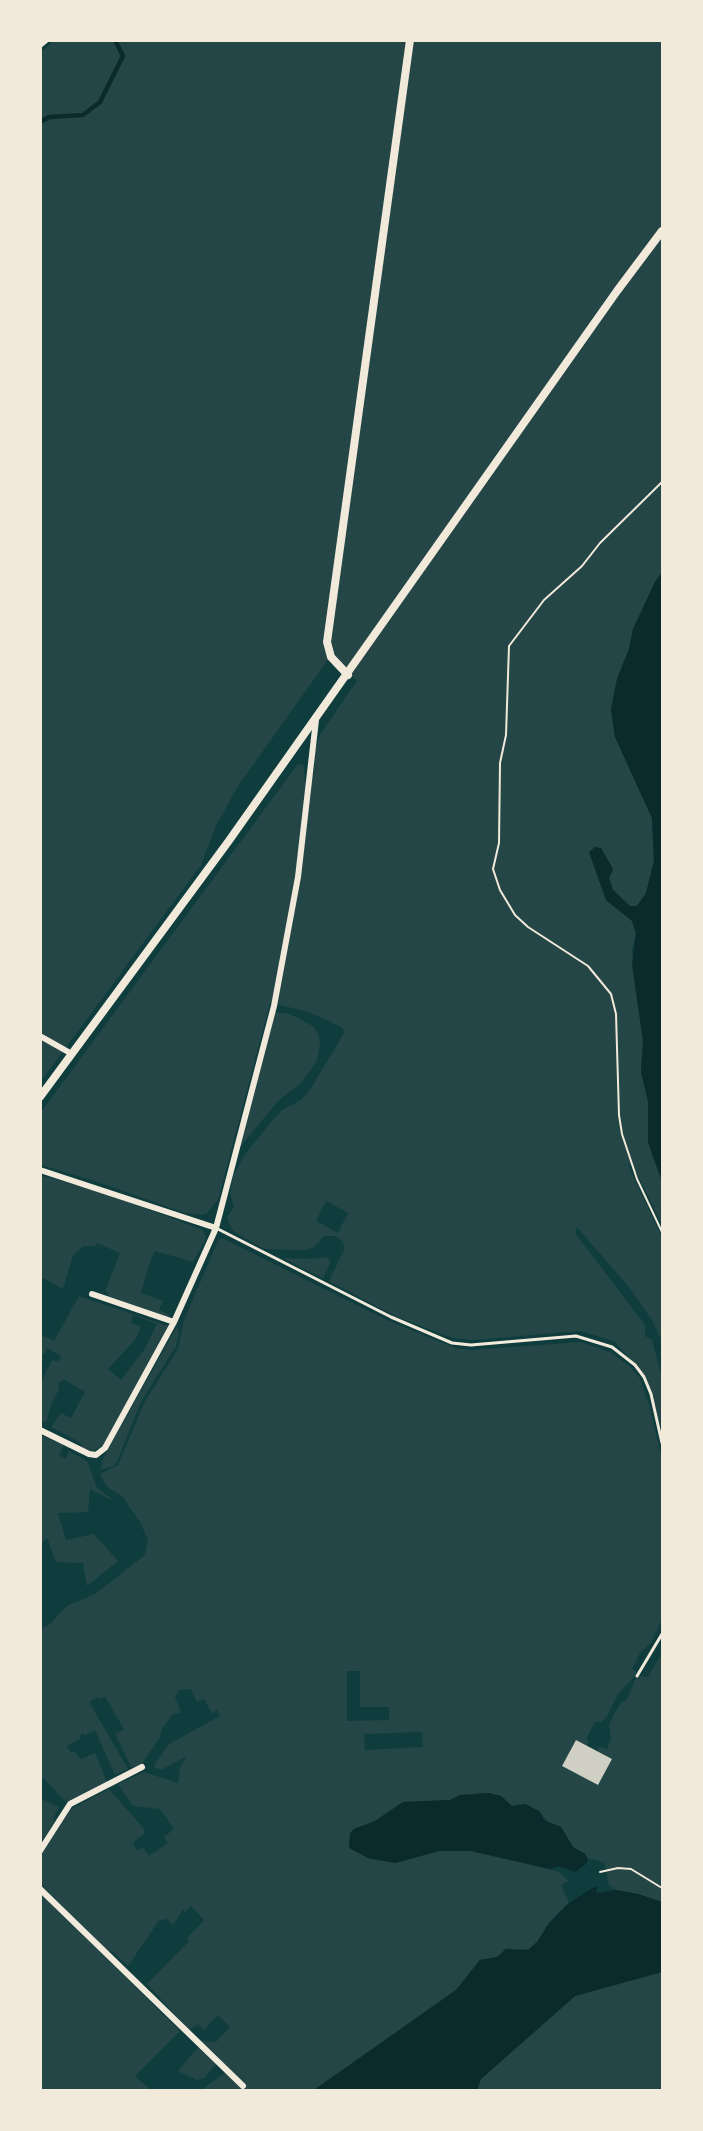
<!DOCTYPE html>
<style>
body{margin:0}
#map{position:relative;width:703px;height:2131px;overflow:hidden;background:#0f3d3e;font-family:"Work Sans",sans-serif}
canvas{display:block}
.frame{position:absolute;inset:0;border:42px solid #f1e9da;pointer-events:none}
</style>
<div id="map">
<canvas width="703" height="2131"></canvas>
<div class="frame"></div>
</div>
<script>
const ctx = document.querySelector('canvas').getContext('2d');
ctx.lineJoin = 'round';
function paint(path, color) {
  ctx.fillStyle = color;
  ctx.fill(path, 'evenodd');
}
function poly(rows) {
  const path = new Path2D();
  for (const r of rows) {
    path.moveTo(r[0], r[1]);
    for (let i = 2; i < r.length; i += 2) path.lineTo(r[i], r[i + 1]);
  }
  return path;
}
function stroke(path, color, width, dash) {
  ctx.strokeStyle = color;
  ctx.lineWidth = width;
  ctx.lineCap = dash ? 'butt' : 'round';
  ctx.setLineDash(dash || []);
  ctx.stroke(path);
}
paint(poly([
 [55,40,662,41,662,572,655,582,633,629,629,649,617,679,611,709,615,737,652,818,654,861,646,893,637,906,630,906,613,890,608,878,612,873,601,848,589,852,606,900,632,921,636,933,632,951,643,1041,641,1072,648,1101,648,1131,652,1155,662,1181,662,1225,634,1168,627,1163,662,1237,662,1341,652,1320,628,1286,577,1227,575,1233,645,1325,645,1336,652,1340,662,1378,662,1430,646,1377,614,1341,580,1331,473,1340,453,1338,397,1317,329,1281,345,1248,342,1241,336,1236,324,1236,313,1248,305,1250,264,1249,233,1231,227,1218,234,1207,230,1193,233,1176,246,1153,272,1121,282,1110,301,1100,311,1088,344,1033,343,1028,329,1021,306,1011,270,1003,218,1200,207,1213,201,1215,185,1213,98,1182,41,1165,41,1112,295,768,298,764,304,765,305,782,314,774,315,749,321,733,357,681,330,657,238,786,216,826,201,865,41,1081,41,52],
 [326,1201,348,1213,338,1233,316,1221],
 [275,1012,290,1014,313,1026,318,1033,320,1043,317,1061,301,1083,278,1101,241,1146],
 [40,1175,107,1194,203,1230,206,1239,193,1262,155,1251,149,1265,141,1293,163,1301,159,1310,170,1315,166,1317,108,1296,108,1293,105,1291,120,1253,97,1243,95,1246,84,1246,73,1255,63,1289,41,1277],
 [222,1238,387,1320,455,1348,471,1350,581,1342,612,1353,629,1366,640,1378,650,1408,662,1460,662,1619,651,1643,640,1653,632,1669,636,1672,635,1676,618,1694,606,1718,601,1722,595,1722,586,1739,589,1741,587,1746,576,1740,562,1766,598,1785,612,1759,597,1751,599,1746,607,1750,611,1738,609,1724,620,1704,627,1699,635,1680,639,1676,648,1677,662,1653,662,1902,638,1894,616,1890,609,1885,605,1864,598,1860,588,1859,585,1854,573,1847,561,1827,549,1824,539,1811,525,1804,512,1806,501,1796,489,1793,460,1795,450,1800,403,1802,375,1821,354,1829,368,1858,395,1863,439,1851,471,1851,509,1859,559,1872,569,1881,561,1885,569,1903,556,1915,537,1942,528,1950,506,1949,497,1957,480,1960,456,1990,314,2090,201,2090,225,2073,243,2082,202,2041,216,2042,230,2027,218,2015,204,2030,198,2024,189,2030,147,1984,189,1941,187,1938,204,1920,191,1906,185,1912,183,1909,173,1925,166,1918,163,1921,160,1919,128,1966,112,1951,109,1952,41,1885,40,1856,69,1810,109,1789,145,1830,144,1834,133,1842,136,1850,143,1848,149,1856,168,1843,164,1837,174,1829,160,1809,133,1806,118,1784,144,1772,178,1783,180,1767,187,1756,163,1769,154,1768,155,1764,169,1744,220,1716,217,1710,212,1713,204,1699,197,1702,191,1689,179,1690,175,1697,181,1712,172,1715,162,1729,160,1737,142,1764,131,1767,115,1734,124,1729,105,1697,99,1699,98,1697,89,1702,128,1769,115,1775,95,1730,84,1736,83,1733,79,1735,81,1738,67,1746,71,1753,74,1751,81,1759,95,1753,107,1782,66,1802,44,1779,41,1781,41,1629,51,1623,67,1606,95,1594,145,1555,148,1540,140,1522,122,1496,107,1487,100,1474,118,1465,144,1403,178,1349,184,1320,218,1241],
 [347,1671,360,1671,360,1707,389,1707,389,1720,347,1721],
 [422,1732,423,1747,365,1750,364,1734],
 [326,1257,331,1261,323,1278,282,1258,312,1259],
 [79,1296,168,1326,104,1445,93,1451,83,1448,81,1443,51,1427,61,1413,71,1418,85,1392,65,1380,58,1383,59,1389,50,1407,47,1421,41,1423,41,1382,52,1360,58,1362,61,1356,47,1348,44,1355,41,1354,40,1334,54,1341],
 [133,1315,157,1324,144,1350,121,1380,108,1369,135,1340,141,1327,131,1323],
 [177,1326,179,1333,176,1346,141,1402,117,1462,112,1467,101,1469,103,1459],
 [41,1436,64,1445,59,1455,66,1459,69,1451,87,1461,97,1488,116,1502,90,1489,88,1512,58,1513,66,1540,94,1534,118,1561,87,1586,83,1563,56,1562,47,1538,41,1544],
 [42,1799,59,1807,53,1819,55,1820,41,1844],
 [41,1893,180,2031,135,2076,151,2090,41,2090],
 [662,1972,662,2088,651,2090,477,2090,481,2079,575,1996],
 [198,2047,216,2064,204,2078,197,2080,178,2071]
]), '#244646');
paint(poly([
 [662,572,662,1181,648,1142,648,1101,641,1072,643,1041,632,965,636,933,632,921,606,900,589,852,595,847,601,848,613,869,609,878,613,890,630,906,637,906,646,893,654,861,652,818,615,737,611,709,617,679,629,649,633,629,655,582],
 [489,1793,501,1796,512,1806,525,1804,539,1811,544,1820,561,1827,573,1847,585,1854,588,1859,586,1864,575,1872,560,1866,549,1869,471,1851,439,1851,395,1863,368,1858,349,1848,350,1833,354,1829,375,1821,403,1802,450,1800,460,1795],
 [594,1887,597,1887,596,1893,616,1890,638,1894,662,1902,662,1972,575,1996,481,2079,477,2090,314,2090,456,1990,480,1960,497,1957,506,1949,528,1950,537,1942,549,1923,569,1903]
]), '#0a2a2b');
stroke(poly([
 [40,122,49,117,83,115,100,102,123,56,115,40]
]), '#0a2a2b', 4.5);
paint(poly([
 [576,1740,612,1759,598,1785,562,1766]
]), '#cfcfc3');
stroke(poly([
 [662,482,600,543,582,566,544,600,509,646,506,735,500,763,499,843,493,869,500,890,515,915,528,927,588,966,611,994,616,1014,619,1115,622,1134,637,1179,662,1232],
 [600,1872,618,1868,631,1869,662,1888]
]), '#f1e9da', 2);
stroke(poly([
 [216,1228,391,1317,452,1343,471,1345,576,1336,612,1347,635,1365,644,1377,651,1394,662,1443],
 [637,1676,662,1634]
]), '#f1e9da', 3);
stroke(poly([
 [40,45,46,40],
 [40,1036,72,1054],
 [40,1170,216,1228],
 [92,1294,174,1322],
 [40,1430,89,1454,96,1455,105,1448,174,1322,216,1228,274,1006,298,877,316,720],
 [40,1851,70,1804,142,1767],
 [40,1889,243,2086]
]), '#f1e9da', 6);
stroke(poly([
 [348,675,331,657,327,642,410,40]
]), '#f1e9da', 8);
stroke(poly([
 [40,1097,228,842,617,291,662,231]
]), '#f1e9da', 8);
</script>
